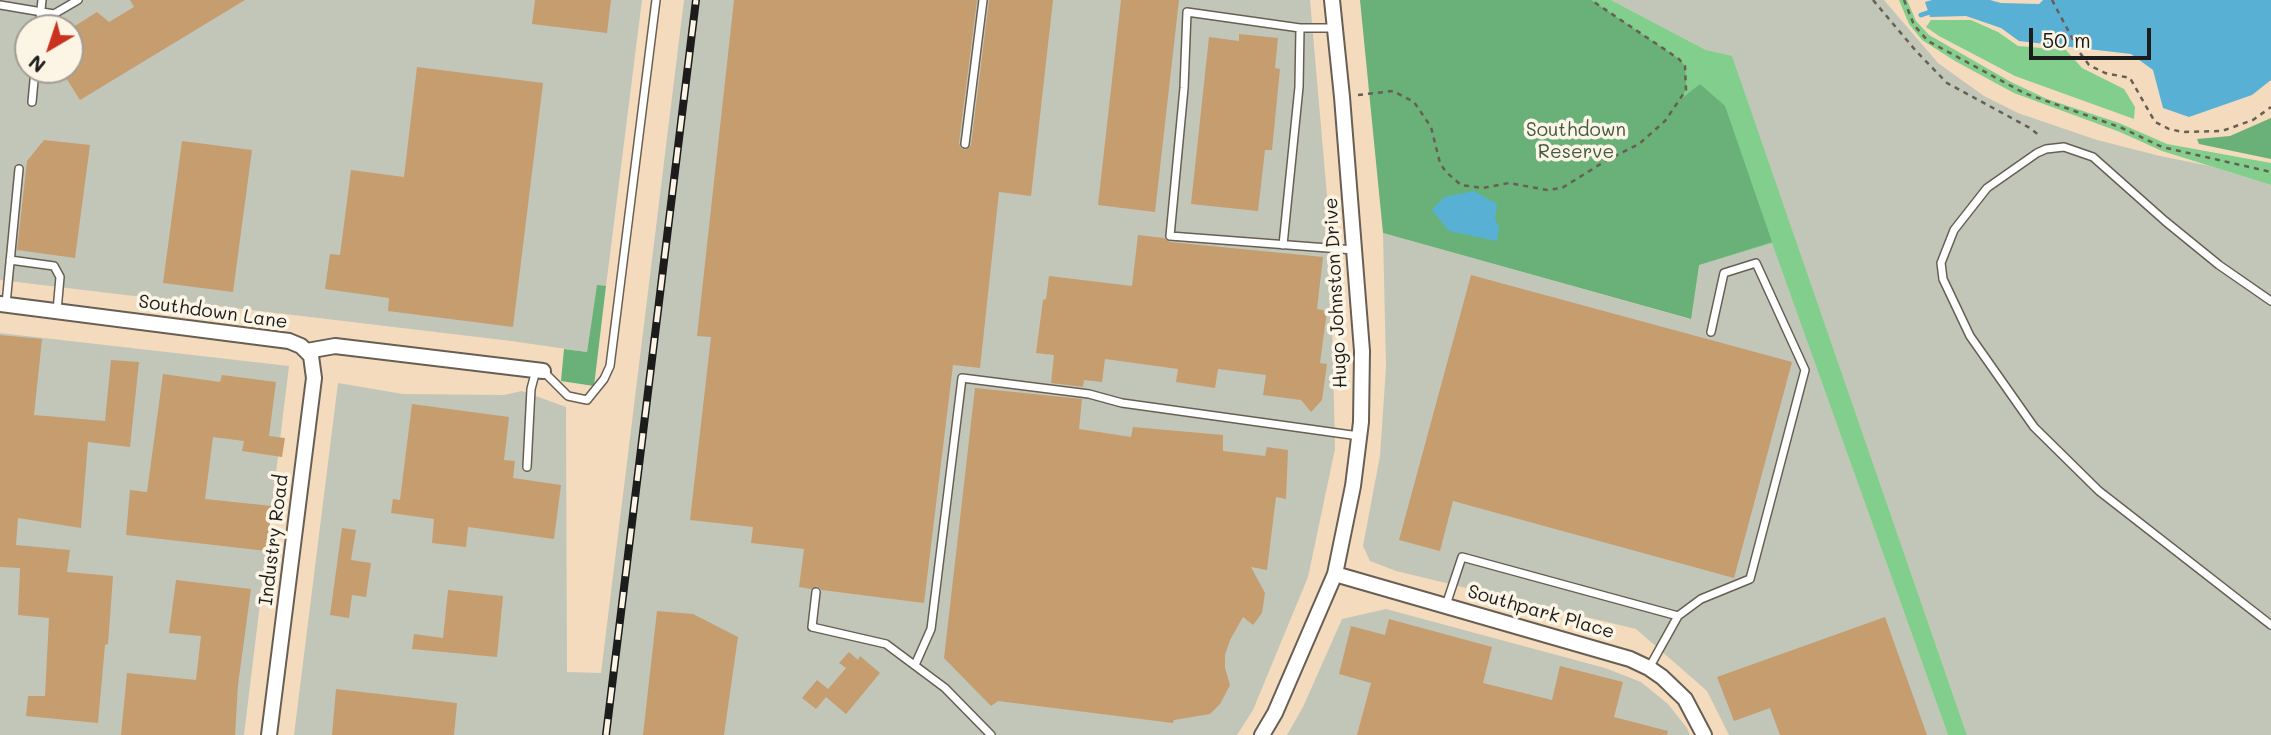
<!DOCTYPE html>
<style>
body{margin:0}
#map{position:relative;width:2271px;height:735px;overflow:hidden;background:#f4dbbd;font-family:Mali,sans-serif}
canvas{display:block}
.north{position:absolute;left:14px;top:14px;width:70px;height:70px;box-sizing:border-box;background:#fcf5e5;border:2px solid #a29e95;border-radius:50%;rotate:219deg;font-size:19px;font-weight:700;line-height:28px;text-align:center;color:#1c1c1c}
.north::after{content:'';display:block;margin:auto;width:24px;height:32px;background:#c8321e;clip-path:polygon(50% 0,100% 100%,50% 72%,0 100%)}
.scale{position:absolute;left:2029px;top:28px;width:122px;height:32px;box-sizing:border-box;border:4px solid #1c1c1c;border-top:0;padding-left:9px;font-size:21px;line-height:24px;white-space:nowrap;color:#1c1c1c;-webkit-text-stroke:5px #fcf5e5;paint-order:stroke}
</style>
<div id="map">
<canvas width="2271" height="735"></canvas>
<div class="north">N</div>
<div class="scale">50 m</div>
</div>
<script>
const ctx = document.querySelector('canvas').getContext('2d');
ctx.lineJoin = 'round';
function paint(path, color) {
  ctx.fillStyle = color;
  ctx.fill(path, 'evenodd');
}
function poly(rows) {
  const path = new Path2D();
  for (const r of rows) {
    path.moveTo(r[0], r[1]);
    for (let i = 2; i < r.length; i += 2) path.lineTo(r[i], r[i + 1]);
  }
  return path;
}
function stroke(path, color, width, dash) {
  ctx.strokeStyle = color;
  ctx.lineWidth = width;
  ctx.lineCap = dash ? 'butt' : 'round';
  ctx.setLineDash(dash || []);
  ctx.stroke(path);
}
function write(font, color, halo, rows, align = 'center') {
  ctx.font = font + ' Mali,sans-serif';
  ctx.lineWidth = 7;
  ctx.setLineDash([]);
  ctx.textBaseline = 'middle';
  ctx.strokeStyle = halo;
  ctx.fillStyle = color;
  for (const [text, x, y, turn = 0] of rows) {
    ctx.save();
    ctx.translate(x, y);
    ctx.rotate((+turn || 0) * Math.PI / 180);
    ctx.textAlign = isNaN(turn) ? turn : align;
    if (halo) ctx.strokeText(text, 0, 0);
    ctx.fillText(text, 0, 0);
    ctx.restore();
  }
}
paint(poly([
 [0,0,642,0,606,286,597,286,587,352,511,341,0,280],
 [28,28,70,28,70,70,28,70],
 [684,0,1310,0,1330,230,1335,449,1308,577,1253,710,1237,735,294,735,338,383,403,394,504,395,522,391,566,407,567,672,601,673],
 [1611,0,1884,0,1938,63,1984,96,2018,113,2097,140,2160,156,2210,166,2271,185,2271,735,1967,735,1732,57,1706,50],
 [1383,233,1690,319,1699,265,1772,242,1948,735,1729,735,1707,691,1636,629,1396,571,1370,561,1363,546,1380,456,1386,367],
 [0,333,289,366,244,735,0,735],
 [1386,609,1605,668,1641,682,1668,704,1687,728,1690,735,1287,735,1303,707,1342,619]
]), '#c2c6b9');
paint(poly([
 [1360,0,1611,0,1706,50,1732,56,1967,735,1948,735,1772,243,1699,265,1691,319],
 [1899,0,1907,0,1916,21,1929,35,2011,82,2047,99,2119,123,2167,144,2271,163,2271,185,2162,151,2120,132,2014,93,1955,61,1922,40,1909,24],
 [1931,20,1971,20,1998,32,2018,46,2066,50,2082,68,2124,89,2135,107,2134,119,2015,76,1939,36,1926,27]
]), '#82ce8c');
paint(poly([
 [1360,0,1591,0,1679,59,1685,66,1686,81,1686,90,1680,100,1700,84,1725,106,1772,242,1699,265,1691,319,1383,233],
 [2271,118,2271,159,2199,144,2197,139,2230,136],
 [597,285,606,286,594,386,561,381,564,349,587,352]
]), '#69b178');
paint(poly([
 [1932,0,1990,0,2001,3,2039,4,2043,0,2271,0,2271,80,2252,95,2189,117,2163,108,2153,70,2131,54,2019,41,2001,28,1966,16,1930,17,1925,2],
 [1474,191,1497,204,1495,219,1499,227,1497,241,1449,231,1432,210,1444,197]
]), '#58b1d5');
stroke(poly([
 [1921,15,1936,10]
]), '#58b1d5', 5);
paint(poly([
 [130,0,245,0,80,100,61,70,70,70,70,29,97,12,109,22,134,7],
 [535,0,611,0,607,33,532,24],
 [734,0,977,0,959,143,961,148,965,150,971,145,989,0,1053,0,1031,196,999,192,980,368,953,365,924,603,822,590,817,586,811,589,799,587,804,549,751,543,753,527,690,520,711,337,697,336],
 [1121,0,1179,0,1155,212,1098,205],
 [1239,34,1278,38,1275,68,1280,69,1272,150,1265,150,1258,211,1191,204,1209,37,1239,41],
 [417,67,543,83,513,327,388,311,389,298,325,289,330,254,340,255,351,170,404,177],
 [44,140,90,145,75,258,17,250,27,161],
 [182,141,252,150,233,292,163,283],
 [1138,235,1164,238,1170,242,1323,257,1317,309,1327,311,1320,363,1327,364,1322,400,1311,412,1301,400,1263,395,1266,375,1218,369,1215,388,1176,382,1178,369,1105,359,1102,382,1084,380,1083,387,1051,383,1054,355,1036,353,1043,300,1046,299,1049,276,1132,286],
 [1471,275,1792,362,1734,578,1453,501,1440,551,1399,540],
 [0,335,42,339,34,415,105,421,111,360,139,362,130,447,88,442,81,528,18,518,16,545,70,550,67,572,113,576,108,644,105,645,98,723,26,716,28,696,45,696,49,618,18,615,20,568,0,567],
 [163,374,220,382,222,375,276,382,269,436,285,438,282,457,242,451,244,441,213,437,205,499,272,506,267,551,126,535,130,490,147,492],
 [975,388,1082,399,1079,429,1131,437,1133,427,1223,435,1223,451,1265,456,1267,447,1288,450,1286,499,1276,497,1267,570,1251,567,1265,593,1262,613,1253,625,1243,617,1230,640,1225,655,1225,668,1230,685,1220,704,1210,714,1174,720,1173,723,998,701,991,706,944,658],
 [412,404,509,417,504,460,515,461,513,478,561,485,554,539,468,527,466,547,432,543,434,519,391,513,393,499,400,500],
 [342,528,356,530,351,560,371,563,366,597,352,595,349,618,330,615],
 [176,580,251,589,238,685,235,735,121,735,127,673,196,680,201,636,169,633],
 [448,590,503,596,497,657,412,649,414,634,443,638],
 [657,611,693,614,738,637,724,735,643,735],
 [1885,617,1927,735,1780,735,1770,708,1734,721,1717,677],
 [1389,619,1492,647,1483,683,1552,700,1560,666,1623,682,1614,717,1668,731,1667,735,1357,735,1371,683,1339,674,1351,626,1385,635],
 [849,652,858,660,860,656,880,673,846,714,826,697,816,709,802,698,817,680,828,689,846,668,839,663],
 [336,689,457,703,454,735,332,735]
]), '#c59d6f');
const service = poly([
 [0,5,54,14,78,0],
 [39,28,42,0],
 [1335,28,1300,28,1187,12,1184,88,1170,236,1354,250],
 [32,102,35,70],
 [965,144,983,0],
 [1283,245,1299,87,1300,28],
 [10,260,54,266,60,277,57,311],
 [2271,301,2219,265,2165,221,2093,157,2064,147,2046,149,2037,153,1987,188,1954,230,1941,263,1943,279,1970,336,2034,427,2099,491,2271,625],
 [6,304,19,169],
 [543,371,568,396,587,400,604,379,610,366,656,0],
 [527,467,531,389,536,370],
 [816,592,812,627,886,644,945,688,991,735],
 [1446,605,1462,557,1678,616],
 [915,665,931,629,962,378,1089,394,1122,403,1359,436],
 [1649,668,1678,616,1701,599,1750,579,1805,370,1756,263,1724,273,1711,332]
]);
const minor = poly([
 [0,304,289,341,301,346,311,356,314,378,269,735],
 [307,351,335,346,543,371],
 [1335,574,1630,659,1649,668,1662,677,1685,699,1704,735],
 [1262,735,1275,713,1335,574,1353,486,1361,422,1362,351,1342,97,1332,0]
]);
stroke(service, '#685f54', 10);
stroke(minor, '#685f54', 18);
stroke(poly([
 [1873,0,1916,51,1947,83,2030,128,2041,137],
 [1904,0,1914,25,1928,41,2024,93,2122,128,2162,147,2271,172],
 [2052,0,2080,53,2089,65,2105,73,2130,78,2155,122,2169,129,2183,132,2222,131,2253,120,2271,107],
 [1358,95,1393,91,1414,102,1431,127,1440,163,1446,172,1461,185,1483,188,1509,183,1547,190,1562,188,1607,160,1639,144,1665,121,1686,90,1685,66,1679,59,1591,0]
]), '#685f54', 2.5, [5, 5]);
stroke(service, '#fff', 7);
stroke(minor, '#fff', 14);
const rail = poly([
 [606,735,696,0]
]);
stroke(rail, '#1c1c1c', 8);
stroke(rail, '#fcf5e5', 5, [16]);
write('19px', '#405a43', '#fcf5e5', [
 ["Southdown",1576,130],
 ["Reserve",1576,152]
]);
write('19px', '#1c1c1c', '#fcf5e5', [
 ["Hugo Johnston Drive",1336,293,-93],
 ["Southdown Lane",213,312,8],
 ["Industry Road",274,540,-83],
 ["Southpark Place",1541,612,16]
]);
</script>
